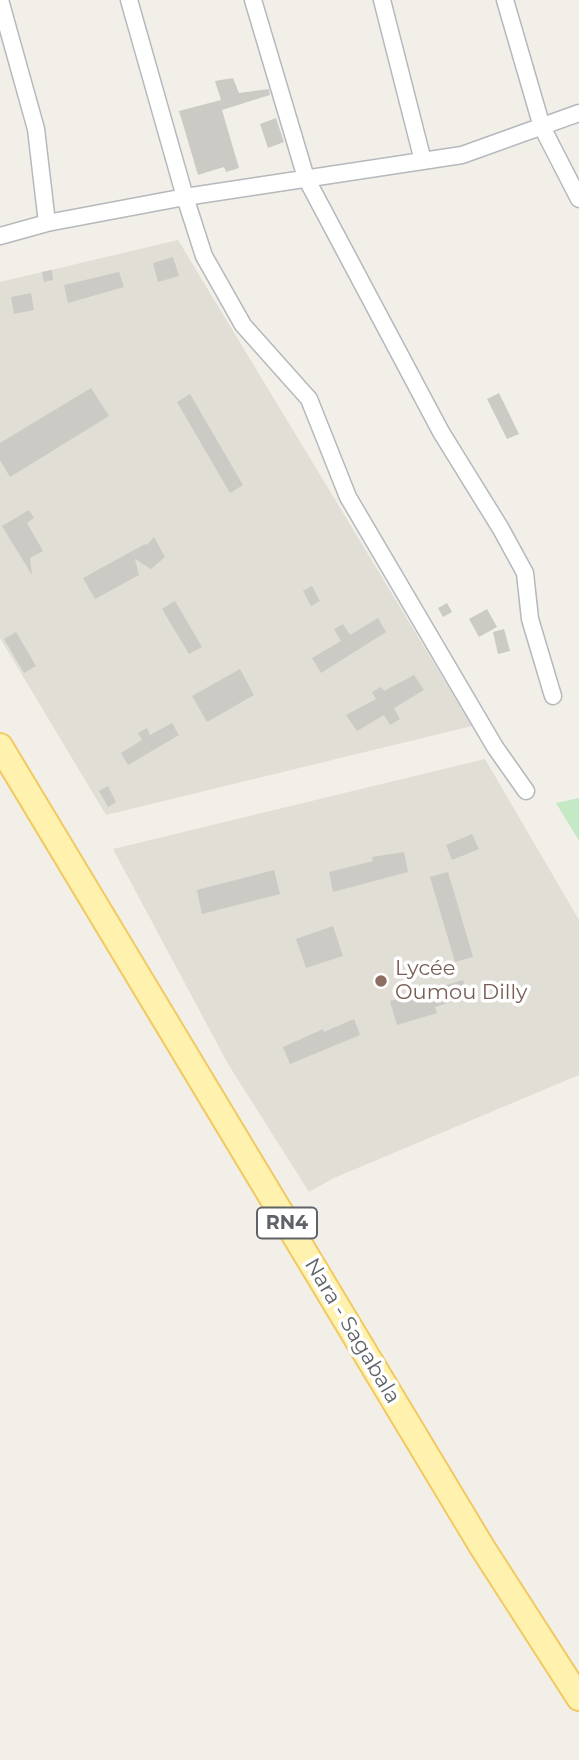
<!DOCTYPE html>
<meta charset="utf-8">
<style>
body{margin:0}
canvas{display:block;background:#f1efe8}
</style>
<canvas width="579" height="1760"></canvas>
<script>
const ctx = document.querySelector('canvas').getContext('2d');
ctx.lineJoin = 'round';
function paint(path, color) {
  ctx.fillStyle = color;
  ctx.fill(path, 'evenodd');
}
function poly(rows) {
  const path = new Path2D();
  for (const r of rows) {
    path.moveTo(r[0], r[1]);
    for (let i = 2; i < r.length; i += 2) path.lineTo(r[i], r[i + 1]);
  }
  return path;
}
function stroke(path, color, width, dash) {
  ctx.strokeStyle = color;
  ctx.lineWidth = width;
  ctx.lineCap = dash ? 'butt' : 'round';
  ctx.setLineDash(dash || []);
  ctx.stroke(path);
}
function write(font, color, halo, rows, align = 'center') {
  ctx.font = font + ' Montserrat,sans-serif';
  ctx.lineWidth = 7;
  ctx.setLineDash([]);
  ctx.textBaseline = 'middle';
  ctx.strokeStyle = halo;
  ctx.fillStyle = color;
  for (const [text, x, y, turn = 0] of rows) {
    ctx.save();
    ctx.translate(x, y);
    ctx.rotate((+turn || 0) * Math.PI / 180);
    ctx.textAlign = isNaN(turn) ? turn : align;
    if (halo) ctx.strokeText(text, 0, 0);
    ctx.fillText(text, 0, 0);
    ctx.restore();
  }
}
paint(poly([
 [178,240,472,726,106,815,0,638,0,282],
 [485,759,579,920,579,1075,334,1178,309,1192,228,1064,113,849]
]), '#e1ded6');
paint(poly([
 [579,798,579,841,556,803]
]), '#c5e8c5');
paint(poly([
 [233,78,239,93,269,89,270,95,222,110,239,168,226,172,224,167,198,175,179,111,221,100,215,81],
 [276,118,284,142,268,148,260,124],
 [173,257,179,276,158,282,153,263],
 [52,270,53,280,44,282,42,272],
 [119,272,124,287,68,303,64,285],
 [31,293,34,310,14,314,11,297],
 [91,388,109,416,10,477,0,460,0,443],
 [499,393,519,434,507,439,487,399],
 [190,394,243,485,230,493,177,402],
 [29,510,34,518,27,523,43,551,30,558,32,575,2,526],
 [154,537,165,557,151,569,135,559,139,575,95,599,83,578,145,544,147,545],
 [312,586,320,601,311,606,303,591],
 [175,601,202,647,189,654,162,609],
 [447,603,452,612,443,617,438,608],
 [487,609,497,627,479,637,469,619],
 [378,618,386,632,321,673,312,658,341,641,334,629,343,624,350,635],
 [504,629,510,651,498,654,493,632],
 [16,632,36,666,24,673,4,639],
 [240,669,254,695,207,722,192,696],
 [414,675,424,690,394,708,400,719,390,725,384,715,357,731,346,715,376,699,372,692,381,687,384,691],
 [172,723,179,735,128,765,121,753,142,740,138,733,147,728,150,735],
 [108,786,116,802,108,807,99,791],
 [472,834,479,849,452,860,446,845],
 [404,852,408,872,333,892,329,872,373,861,372,857],
 [274,870,280,894,202,914,197,890],
 [448,872,473,957,455,962,430,877],
 [333,926,343,956,306,968,296,939],
 [463,980,468,997,435,1007,437,1013,397,1025,390,1001],
 [354,1019,360,1035,290,1064,283,1047,323,1029,324,1032]
]), '#cccac5');
const street = poly([
 [0,0,36,129,47,223],
 [129,0,185,197,204,256,243,325,309,399,348,497,495,747,526,791],
 [253,0,306,178,441,432,501,529,525,573,530,619,553,696],
 [382,0,423,161],
 [505,0,542,127,579,199],
 [0,236,47,223,185,197,462,155,579,113]
]);
const primary = poly([
 [0,746,482,1547,579,1698]
]);
stroke(street, '#b5b8bc', 19);
stroke(primary, '#f2c960', 28);
stroke(street, '#fff', 16);
stroke(primary, '#fff2af', 24);
for (const [x, y, r, color] of [
 [381,981,7,"#8d6e63"]
]) {
  const dot = new Path2D();
  dot.arc(x, y, r, 0, 2 * Math.PI);
  ctx.fillStyle = color;
  ctx.fill(dot);
  stroke(dot, '#fff', 2.5);
}
for (const [x, y, w] of [
 [287,1223,60]
]) {
  const box = new Path2D();
  box.roundRect(x - w / 2, y - 15.5, w, 31, 5);
  ctx.fillStyle = '#fff';
  ctx.fill(box);
  stroke(box, '#5f6368', 2);
}
write('bold 19px', '#5f6368', null, [
 ["RN4",287,1223]
]);
write('21px', '#785e54', '#fff', [
 ["Lycée",395,969],
 ["Oumou Dilly",395,993]
], 'left');
write('21px', '#5f6368', '#fff', [
 ["Nara - Sagabala",352,1331,59]
]);
</script>
